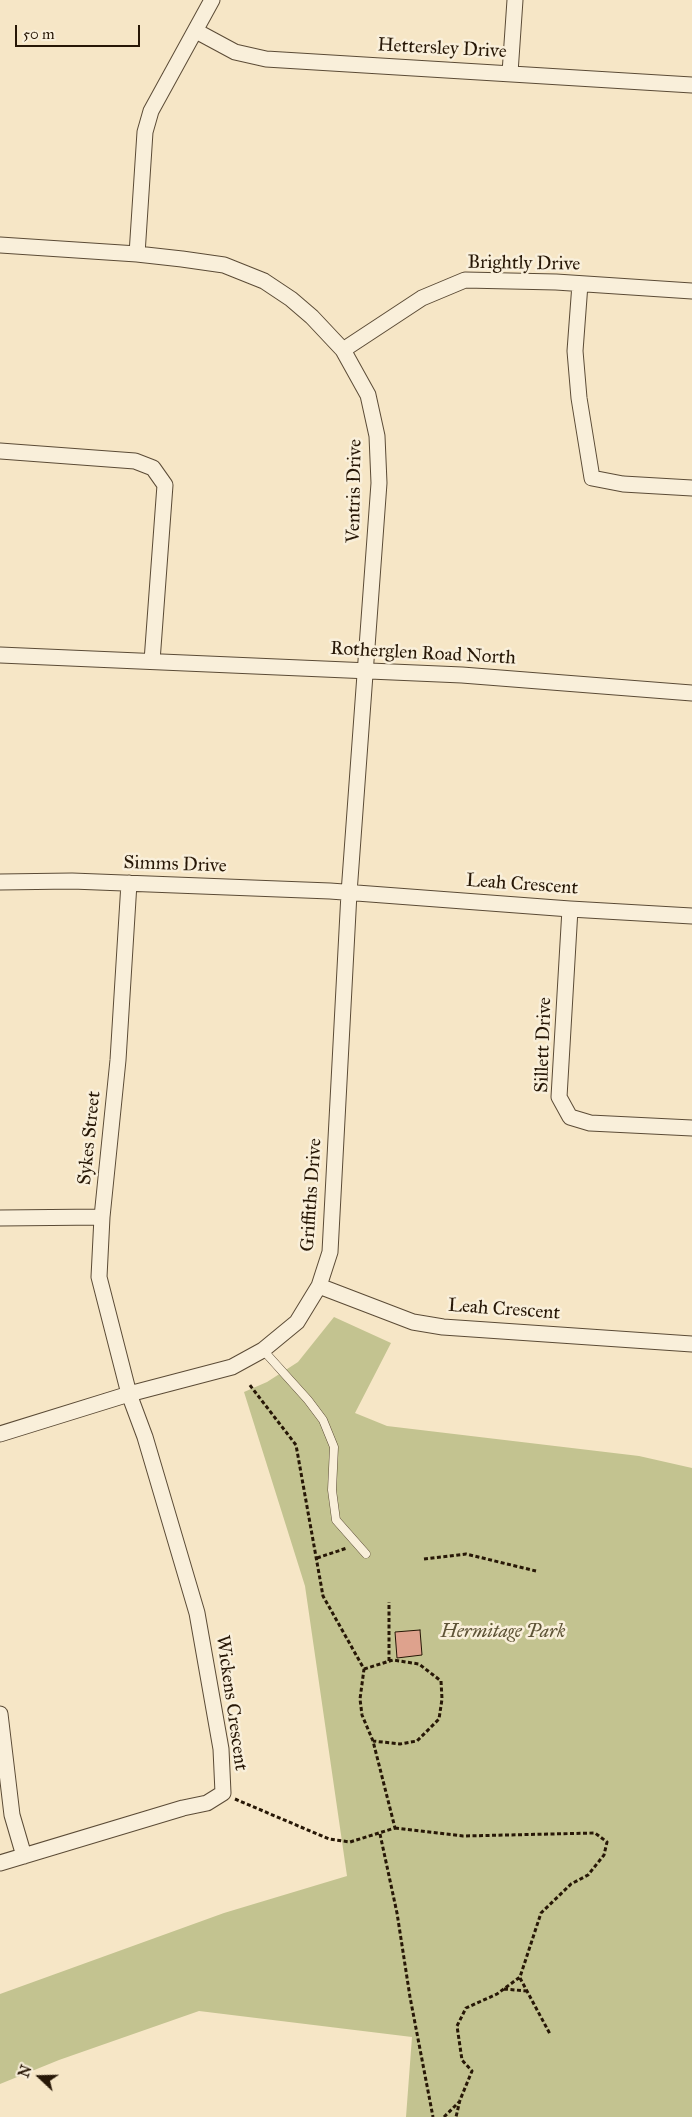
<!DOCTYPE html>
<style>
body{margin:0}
#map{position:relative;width:692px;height:2117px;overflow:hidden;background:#f6e6c6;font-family:"IM FELL Great Primer",serif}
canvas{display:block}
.north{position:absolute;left:15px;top:2052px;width:50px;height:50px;-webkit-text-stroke:4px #f9efda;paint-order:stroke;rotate:291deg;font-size:14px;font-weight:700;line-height:20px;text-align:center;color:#271706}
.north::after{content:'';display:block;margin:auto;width:18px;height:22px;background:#271706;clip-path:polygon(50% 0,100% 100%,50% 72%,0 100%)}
.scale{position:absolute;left:15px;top:25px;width:125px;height:22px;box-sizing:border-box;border:2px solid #271706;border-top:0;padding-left:6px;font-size:15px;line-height:18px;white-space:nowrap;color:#271706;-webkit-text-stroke:4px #f9efda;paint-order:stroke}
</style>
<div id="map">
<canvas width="692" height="2117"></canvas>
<div class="north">N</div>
<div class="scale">50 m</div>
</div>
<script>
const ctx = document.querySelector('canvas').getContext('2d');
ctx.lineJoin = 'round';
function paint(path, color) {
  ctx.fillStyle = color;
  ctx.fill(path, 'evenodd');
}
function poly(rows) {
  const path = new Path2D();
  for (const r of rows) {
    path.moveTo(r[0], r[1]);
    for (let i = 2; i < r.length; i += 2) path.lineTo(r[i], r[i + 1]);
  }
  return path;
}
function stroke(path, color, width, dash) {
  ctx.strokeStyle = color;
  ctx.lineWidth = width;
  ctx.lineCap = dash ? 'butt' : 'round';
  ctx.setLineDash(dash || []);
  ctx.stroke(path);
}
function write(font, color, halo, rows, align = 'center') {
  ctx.font = font + ' "IM FELL Great Primer",serif';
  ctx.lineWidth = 5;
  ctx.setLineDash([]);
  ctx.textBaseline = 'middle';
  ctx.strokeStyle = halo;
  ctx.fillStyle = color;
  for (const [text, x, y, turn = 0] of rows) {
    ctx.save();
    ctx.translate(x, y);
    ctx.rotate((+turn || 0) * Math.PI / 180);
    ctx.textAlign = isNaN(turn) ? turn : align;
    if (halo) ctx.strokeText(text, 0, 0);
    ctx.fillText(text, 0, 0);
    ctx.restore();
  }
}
paint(poly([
 [334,1317,391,1343,355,1413,387,1426,639,1456,692,1468,692,2117,406,2117,412,2037,199,2011,59,2060,0,2084,0,1994,224,1913,347,1876,305,1586,244,1392,267,1382,298,1362]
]), '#c3c390');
const building = poly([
 [420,1630,422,1655,397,1658,395,1632,420,1630]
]);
paint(building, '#dea28d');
stroke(building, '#271706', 1);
const service = poly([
 [263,1350,308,1400,323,1420,334,1447,332,1490,336,1520,366,1554]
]);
const minor = poly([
 [196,31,235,52,266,59,692,85],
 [510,73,515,0],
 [0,245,137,254,182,259,224,265,264,281,291,299,312,317,343,350,368,395,377,436,379,483,349,893,330,1252,319,1286,297,1322,263,1350,232,1367,129,1394,0,1434],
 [137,254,145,132,151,111,212,0],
 [580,284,575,351,579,398,592,478,623,484,692,488],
 [343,350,422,298,465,280,556,282,692,291],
 [0,451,135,461,153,468,165,485,152,661],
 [0,655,462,675,692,693],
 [0,882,72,881,330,891,570,909,692,916],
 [570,909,559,1097,570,1117,590,1123,692,1128],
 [0,1218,102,1217],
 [319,1286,413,1322,443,1327,692,1344],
 [0,1714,12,1815,24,1856],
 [0,1863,183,1808,207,1803,223,1793,221,1749,197,1613,145,1437,129,1394,99,1277,102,1217,118,1060,129,883]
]);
stroke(service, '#5b4b36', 9);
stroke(minor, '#5b4b36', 17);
stroke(poly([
 [317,1558,347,1548],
 [424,1559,466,1554,536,1571],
 [389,1661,389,1602],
 [364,1669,393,1660,419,1664,441,1681,442,1699,439,1719,417,1741,400,1744,373,1741],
 [235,1799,329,1839,350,1842,395,1828,373,1741,362,1715,360,1699,364,1669,323,1596,296,1445,249,1384],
 [395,1828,463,1836,595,1833,607,1842,604,1855,588,1875,571,1884,541,1913,520,1977,497,1994,466,2008,457,2026,462,2060,472,2071,460,2100,456,2117],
 [380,1834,397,1913,410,1997,433,2117],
 [520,1978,550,2034],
 [504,1989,527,1991],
 [444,2117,460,2101]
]), '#271706', 3, [4, 2.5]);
stroke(service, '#f9efda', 8);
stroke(minor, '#f9efda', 15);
write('19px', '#271706', '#f9efda', [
 ["Hettersley Drive",442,49,3],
 ["Brightly Drive",524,264,1],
 ["Ventris Drive",355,491,-89],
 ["Rotherglen Road North",423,654,3],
 ["Simms Drive",175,865,2],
 ["Leah Crescent",522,885,4],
 ["Sillett Drive",544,1045,-88],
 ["Sykes Street",90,1138,-84],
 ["Griffiths Drive",312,1195,-86],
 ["Leah Crescent",504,1310,4],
 ["Wickens Crescent",231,1703,82]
]);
write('italic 19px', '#5e5336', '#f9efda', [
 ["Hermitage Park",503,1632]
]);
</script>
